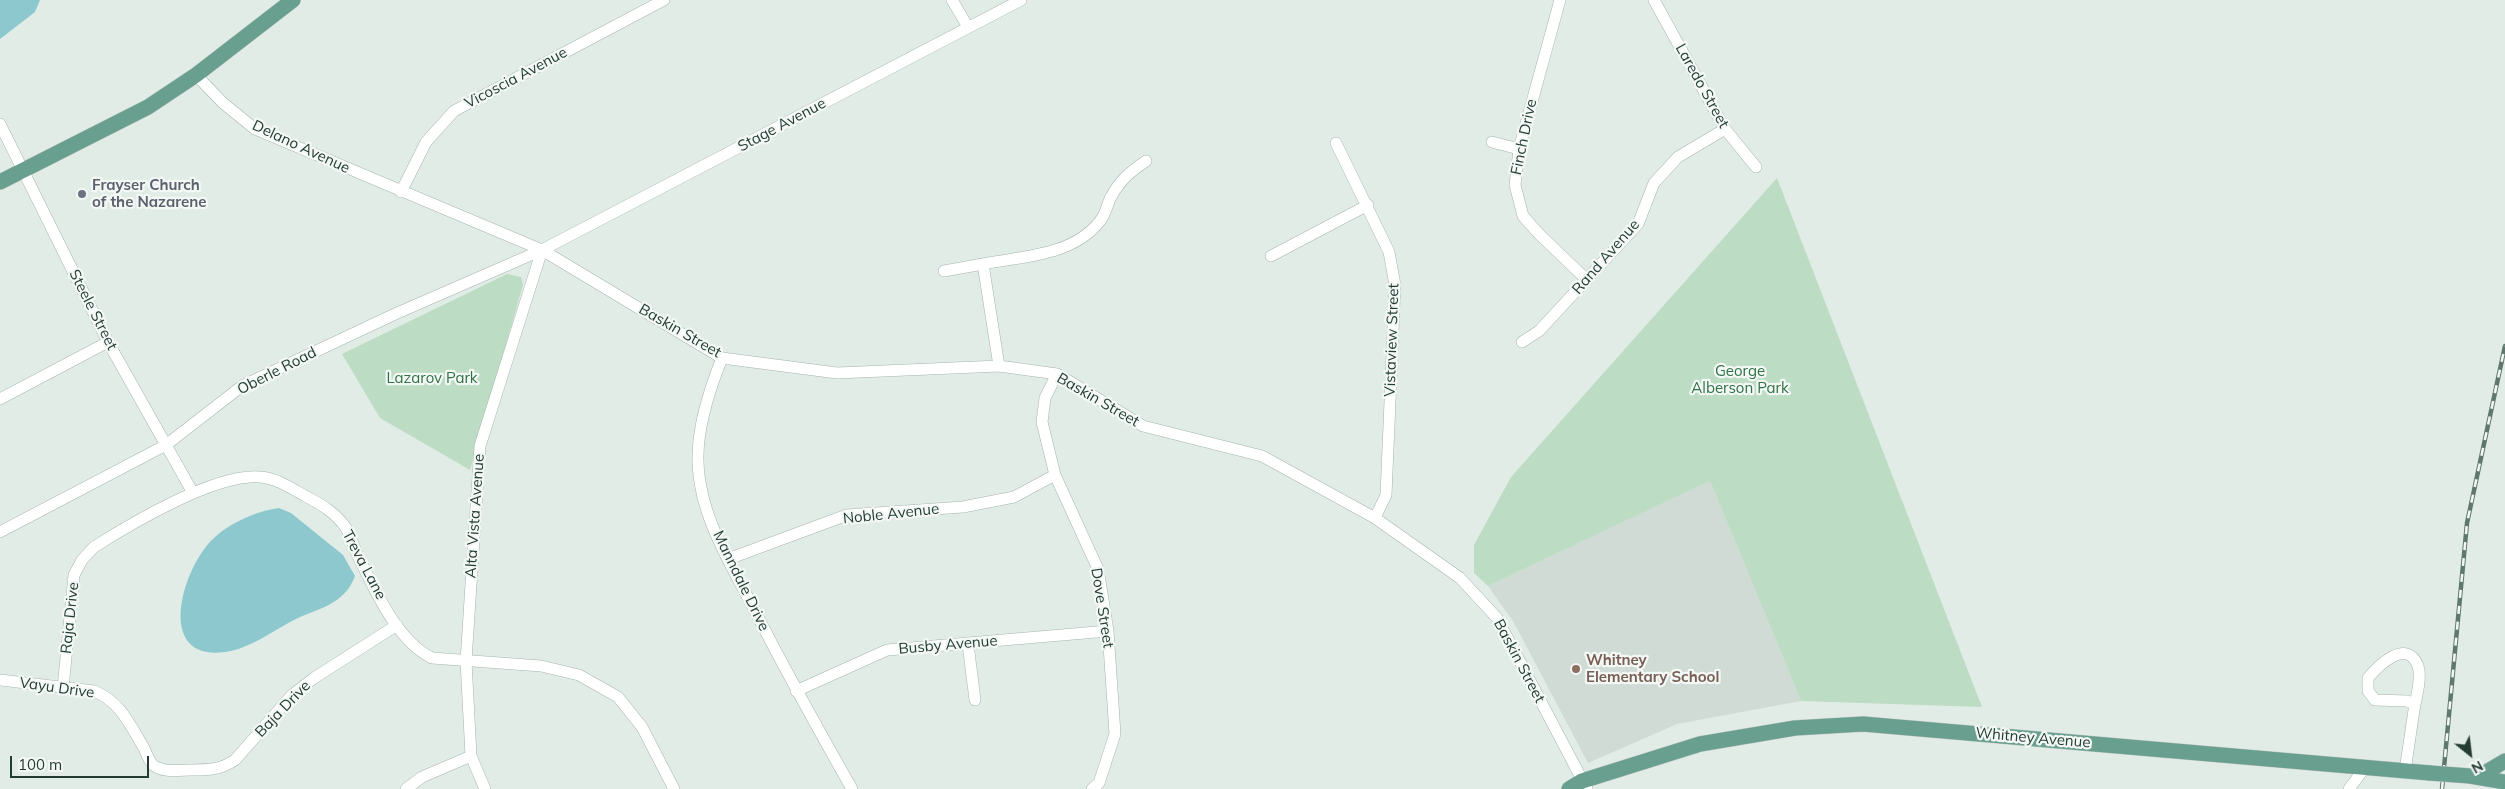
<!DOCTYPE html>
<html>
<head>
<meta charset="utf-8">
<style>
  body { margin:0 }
  #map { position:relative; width:2505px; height:789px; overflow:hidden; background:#e2ece7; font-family:Mulish,sans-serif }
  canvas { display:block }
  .north { position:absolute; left:2445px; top:729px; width:50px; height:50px; -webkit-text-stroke:4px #f3f8f5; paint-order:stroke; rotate:151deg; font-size:14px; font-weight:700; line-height:20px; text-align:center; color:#233c34 }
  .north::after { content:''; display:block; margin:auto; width:18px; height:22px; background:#233c34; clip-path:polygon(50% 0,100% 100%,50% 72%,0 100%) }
  .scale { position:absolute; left:10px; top:756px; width:139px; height:22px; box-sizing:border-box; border:2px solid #233c34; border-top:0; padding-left:6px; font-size:15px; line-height:18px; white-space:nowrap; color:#233c34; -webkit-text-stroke:4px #f3f8f5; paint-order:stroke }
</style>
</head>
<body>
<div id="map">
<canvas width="2505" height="789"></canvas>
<div class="north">N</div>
<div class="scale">100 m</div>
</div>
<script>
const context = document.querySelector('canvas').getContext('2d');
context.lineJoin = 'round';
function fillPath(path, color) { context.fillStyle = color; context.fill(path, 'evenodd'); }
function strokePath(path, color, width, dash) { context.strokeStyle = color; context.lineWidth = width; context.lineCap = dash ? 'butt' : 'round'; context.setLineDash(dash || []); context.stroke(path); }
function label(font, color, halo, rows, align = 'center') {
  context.font = font + ' Mulish,sans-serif'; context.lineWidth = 4.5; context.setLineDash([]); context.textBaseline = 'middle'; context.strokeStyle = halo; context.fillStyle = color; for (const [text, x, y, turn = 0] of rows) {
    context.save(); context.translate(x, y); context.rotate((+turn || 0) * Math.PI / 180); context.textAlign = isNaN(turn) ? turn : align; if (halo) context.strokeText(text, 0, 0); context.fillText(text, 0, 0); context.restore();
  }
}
fillPath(new Path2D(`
  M1710,481l91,220 -124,23 -89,39 -75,-142 -25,-35z`), '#d1dbd6');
fillPath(new Path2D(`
  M1777,178l205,529 -181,-6 -91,-220 -222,105 -14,-13v-28l37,-68z
  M507,274l14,3 2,8 -53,185 -90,-52 -38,-64z`), '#bcdcc3');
fillPath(new Path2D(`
  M0,0h40l-5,12 -35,27z
  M279,508l12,5 52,42 12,21c-11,30 -38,32 -63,45 -19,10 -39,25 -61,30 -75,15 -52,-74 -22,-108 16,-18 46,-32 70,-35z`), '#8dc8ce');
const minor = new Path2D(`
  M952,0l16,27
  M1560,0l-41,149 -4,36 8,31 16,18 48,46
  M1654,0l71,129 31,38
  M196,75l27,28 32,26 287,121 180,108 115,15 162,-7 58,8 86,52 119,30 113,62 85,60 37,40 90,171
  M0,124l108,218 85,151
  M1492,142l27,7
  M1336,143l53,109 6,33 -9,210 -11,23
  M401,192l25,-50 28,-31 210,-111
  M1271,256l97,-51
  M944,271l39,-7
  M1522,342l17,-11 99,-107 16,-41 24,-26 47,-28
  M722,358c-12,30 -25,70 -24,103 1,53 32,102 56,148 31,61 64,120 98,180
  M999,366l-16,-102c40,-8 90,-8 117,-43 6,-7 7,-17 11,-24 9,-17 20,-26 35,-36
  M1057,374l-12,24 -3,24 13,53 43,94 10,62 7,103 -16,49 -7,6
  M0,399l108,-57
  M0,532l166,-87 76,-59 153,-72 147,-64 479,-250
  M728,559l119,-44 116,-8 51,-10 41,-22
  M968,644l7,56
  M0,680l94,11c26,10 36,34 50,57 2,5 5,13 9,17 10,8 26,5 38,5 17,0 29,0 44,-10l57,-65 22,-17 83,-53
  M63,688l11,-113 8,-15 12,-13c38,-24 122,-74 166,-70 16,1 31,11 45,19 16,8 31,17 41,32 5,9 8,19 12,28 17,34 39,85 74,102l109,8 38,9 39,22 24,30 32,62
  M796,691l91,-41 221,-19
  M2405,771l9,-61c2,-12 8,-32 4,-44 -11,-29 -40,0 -50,12v13l7,9 32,1 8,3
  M406,789l16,-12 49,-21
  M485,789l-14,-33 -5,-95 14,-215 62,-196
  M2349,789l17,-23`);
const major = new Path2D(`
  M0,182l148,-75 48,-32 97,-75
  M2470,776l35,6
  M2478,777l27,-16
  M1569,789l13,-8 118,-37 95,-16 68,-4 567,49`);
strokePath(minor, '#a5b4ae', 12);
strokePath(major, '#c1c8c6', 16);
strokePath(minor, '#fff', 11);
strokePath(major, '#699f8e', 15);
const rail = new Path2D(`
  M2442,789l25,-266 38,-177`);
strokePath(rail, '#5e776f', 4.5);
strokePath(rail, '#f3f8f5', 2.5, [8]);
const majorBridge = new Path2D(`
  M2430,773l40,3`);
strokePath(majorBridge, '#c1c8c6', 16, []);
strokePath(majorBridge, '#699f8e', 15);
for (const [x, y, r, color] of [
  [82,194,5,"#6b7280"],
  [1576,669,5,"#8d6e63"]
]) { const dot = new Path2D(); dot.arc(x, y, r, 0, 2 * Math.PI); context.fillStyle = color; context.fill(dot); strokePath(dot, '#f3f8f5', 2); }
label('15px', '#233c34', '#f3f8f5', [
  ["Vicoscia Avenue",516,78,-28],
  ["Laredo Street",1702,86,61],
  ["Stage Avenue",782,125,-28],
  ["Finch Drive",1524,137,-78],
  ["Delano Avenue",301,147,25],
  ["Rand Avenue",1606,257,-49],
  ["Steele Street",93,310,63],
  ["Baskin Street",680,331,30],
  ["Vistaview Street",1392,340,-88],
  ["Oberle Road",277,371,-27],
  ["Baskin Street",1098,400,30],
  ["Noble Avenue",891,514,-6],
  ["Alta Vista Avenue",475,516,-86],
  ["Treva Lane",364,565,62],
  ["Manndale Drive",741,581,64],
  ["Dove Street",1102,608,81],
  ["Raja Drive",70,618,-84],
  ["Busby Avenue",948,645,-5],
  ["Baskin Street",1519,661,62],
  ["Vayu Drive",57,688,8],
  ["Baja Drive",283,709,-46],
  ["Whitney Avenue",2033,738,5]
]);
label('bold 15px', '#5b616d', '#f3f8f5', [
  ["Frayser Church",92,185],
  ["of the Nazarene",92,202]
], 'left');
label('15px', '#307145', '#f3f8f5', [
  ["George",1740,371],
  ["Alberson Park",1740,388],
  ["Lazarov Park",432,378]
]);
label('bold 15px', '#785e54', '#f3f8f5', [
  ["Whitney",1586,660],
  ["Elementary School",1586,677]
], 'left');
</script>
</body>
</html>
